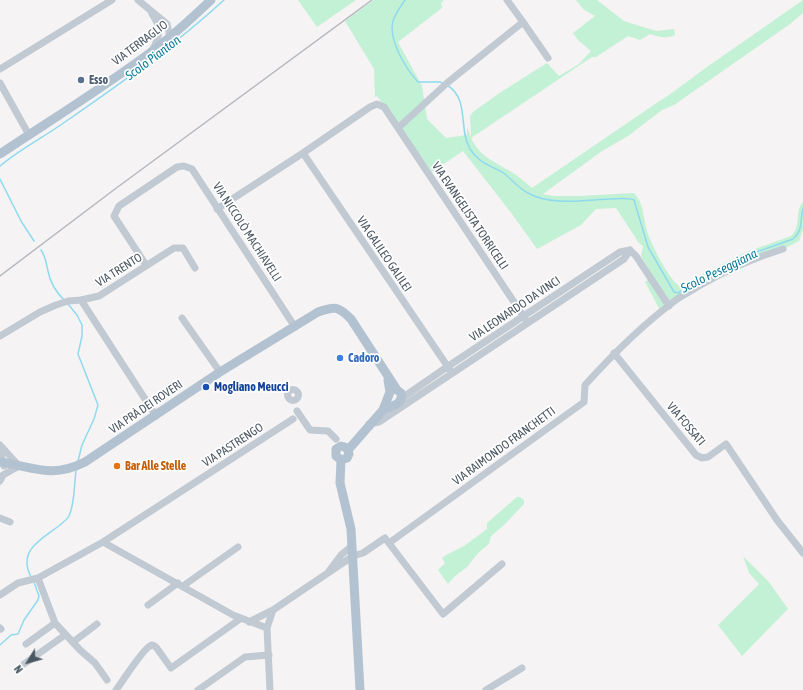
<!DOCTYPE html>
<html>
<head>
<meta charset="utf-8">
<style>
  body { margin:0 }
  #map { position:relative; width:803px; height:690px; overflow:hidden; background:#f5f3f3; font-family:"Asap Condensed",sans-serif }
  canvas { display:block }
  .north { position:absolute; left:8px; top:642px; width:40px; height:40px; -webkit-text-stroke:3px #fff; paint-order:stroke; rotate:233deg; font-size:11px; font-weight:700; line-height:16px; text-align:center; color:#4a5661 }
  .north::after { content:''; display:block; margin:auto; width:14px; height:18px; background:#4a5661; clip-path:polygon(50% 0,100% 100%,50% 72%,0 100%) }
</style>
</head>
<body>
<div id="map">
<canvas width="803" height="690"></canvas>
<div class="north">N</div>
</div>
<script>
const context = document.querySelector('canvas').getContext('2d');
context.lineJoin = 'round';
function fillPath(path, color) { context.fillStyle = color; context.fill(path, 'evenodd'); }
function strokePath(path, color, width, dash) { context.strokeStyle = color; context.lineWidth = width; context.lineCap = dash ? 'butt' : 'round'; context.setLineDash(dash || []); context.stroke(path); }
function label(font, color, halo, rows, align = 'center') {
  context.font = font + ' "Asap Condensed",sans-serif'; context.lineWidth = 3.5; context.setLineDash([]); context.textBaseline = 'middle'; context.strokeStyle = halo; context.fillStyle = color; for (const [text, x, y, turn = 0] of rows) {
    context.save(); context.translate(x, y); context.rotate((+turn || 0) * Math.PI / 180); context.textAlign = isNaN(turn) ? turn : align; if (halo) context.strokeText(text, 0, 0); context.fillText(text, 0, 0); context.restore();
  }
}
fillPath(new Path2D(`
  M298,0h58l-39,27z
  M374,0h70l-3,3 1,5 -44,34 24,44 5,33 19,19 21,-3v-8l4,10 -1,-21 3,-4 28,-20 46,-29 12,13 20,-12 12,-13 -13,-11 -5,-7 22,-17 -12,-7 -7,-9h21l27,21 19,6 13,4 18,-2 1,6c-9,4 -16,2 -25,-1l-10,6 -12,-4 -32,21h-4l-121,81c9,18 19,21 35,31 10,5 18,12 26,19l126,-86 11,-7 38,-28 96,-67v13l-13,11 -116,81 -12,5 -34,26 -26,15 -59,43 10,2h27l54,-3c10,10 9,25 13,38 3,11 23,51 33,55l64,-33 47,-17c11,-10 3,-24 12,-34v27l-4,12 -21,11 -32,10 -85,50 -16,-30 8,-6 -12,-20 2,-10 -4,-3 -23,-35 -20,1 -15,16 -44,24 -25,-35 -49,-63 -31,21 -55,-76 -2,1 -1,-28 -29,-48z
  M517,497h3l4,3v4l-21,22 -12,10 -2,8 -11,9 -11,14 -13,10 -6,7 -10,-14 7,-7 -3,-5 6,-4 16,-8 23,-17v-6z
  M743,556l26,26 19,27 -46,47 -24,-31 41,-41 -10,-11z`), '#c3f1d5');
strokePath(new Path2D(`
  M405,0c-4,6 -10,14 -12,21 -5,19 13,48 25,61h22l4,2
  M447,85c23,14 11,44 23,64 9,14 19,16 32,23 9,6 16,16 26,21 22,13 57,7 81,6 8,0 18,-2 25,1l14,47 26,45 4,1 38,-22 32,-16 45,-16c10,-8 7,-18 10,-31
  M0,166c20,-17 44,-29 65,-44 55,-38 110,-77 159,-122
  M0,179l21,42 13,20
  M41,250c5,7 5,13 7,21 2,11 8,21 16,29
  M68,304l9,11 5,10v11l-4,18 20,51 -4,14 -12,26 -4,16
  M31,577c-14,-27 11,-38 29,-52 3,-3 7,-5 9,-9 6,-13 5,-31 7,-45
  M0,645l11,-10 7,-1 6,-14 14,-20 1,-4 -5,-14`), '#90daee', 1.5);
strokePath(new Path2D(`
  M138,0l29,24 3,13
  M152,14c10,14 8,22 0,37
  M523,22l25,36
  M0,69l112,-69
  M0,83l29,52
  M398,128l49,-45 76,-61 -16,-22
  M303,153l147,217
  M217,209l86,-56 67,-46 7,-3 7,3 144,216
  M630,250l6,6 33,50
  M146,265l-32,-49 5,-10 58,-39 7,-1 8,3 103,158
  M81,300l75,116
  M182,318l38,54
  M0,336l40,-24 16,-7 12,-4 13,-1 18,-4 75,-48h9l12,20
  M614,353l82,102 6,3 6,-1 18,-13 51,76 26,33
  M287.5 395a5.5 5.5 0 1 1 11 0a5.5 5.5 0 1 1-11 0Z
  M402,398l45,-31 173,-115 10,-2
  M297,411l13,19 18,1 8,8
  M369,424l10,-2 245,-163 6,-9
  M0,445l19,21 -16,9 -3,6
  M0,451l4,15
  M0,518l10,4
  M103,542l190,-123
  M389,543l195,-141 1,-17c28,-31 57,-60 91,-85 7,-5 14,-8 21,-13 28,-16 56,-29 86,-38
  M329,571l12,-16 11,-9
  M38,578l17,45 25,27 15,13 12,17
  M183,586l55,-39
  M0,595l18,-12 20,-5 65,-36 130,73 34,13
  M148,605l30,-22
  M249,622l24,-12
  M0,628l1,1
  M73,642l24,-18
  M26,644l29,-21
  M24,664l41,-29
  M116,690c6,-8 27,-41 34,-44 3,-2 3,-1 6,1l15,21 69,-49
  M198,690l47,-33 24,-2
  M270,690l-3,-62 6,-18 80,-54 10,-3 22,-15 58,76 59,-50
  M486,690l36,-22`), '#c1cad2', 7);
strokePath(new Path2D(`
  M0,154c51,-34 103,-66 151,-102 22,-16 41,-34 60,-52
  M341,460l-1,23 11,46 9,161
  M341,460l6,-2 2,-4 -1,-4 35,-40 7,-18 -2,-12
  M341,460l-5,-4v-7l5,-3 4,1 3,3
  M0,462c34,5 51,17 85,0l135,-90 98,-60c17,-6 20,-6 33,7l46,71 4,3c3,11 -10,13 -18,17`), '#b3c2d1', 9);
strokePath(new Path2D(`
  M0,276l115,-87 257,-189`), '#b5b8bd', 1.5);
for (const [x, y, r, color] of [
  [81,80,4,"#5c6f8a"],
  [340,358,4,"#3f7fe0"],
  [206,387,4,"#1a4fb4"],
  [117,466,4,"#e8710a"]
]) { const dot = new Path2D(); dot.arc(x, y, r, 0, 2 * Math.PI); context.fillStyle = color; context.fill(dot); strokePath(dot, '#fff', 1.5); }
label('12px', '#4a5661', '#fff', [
  ["VIA TERRAGLIO",140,43,-37],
  ["VIA EVANGELISTA TORRICELLI",470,216,56],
  ["VIA NICCOLÒ MACHIAVELLI",247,232,57],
  ["VIA GALILEO GALILEI",384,254,56],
  ["VIA TRENTO",119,270,-32],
  ["VIA LEONARDO DA VINCI",515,309,-34],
  ["VIA PRÀ DEI ROVERI",146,407,-34],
  ["VIA FOSSATI",686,424,50],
  ["VIA PASTRENGO",233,445,-33],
  ["VIA RAIMONDO FRANCHETTI",504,446,-36]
]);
label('bold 12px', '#4e5e75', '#fff', [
  ["Esso",89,80]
], 'left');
label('bold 12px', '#366cbe', '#fff', [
  ["Cadoro",348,358]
], 'left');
label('bold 12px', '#164399', '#fff', [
  ["Mogliano Meucci",214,387]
], 'left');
label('bold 12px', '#c56008', '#fff', [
  ["Bar Alle Stelle",125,466]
], 'left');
label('italic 13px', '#0c7c9b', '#fff', [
  ["Scolo Pianton",153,58,-37],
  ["Scolo Peseggiana",719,271,-26]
]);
</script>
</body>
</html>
